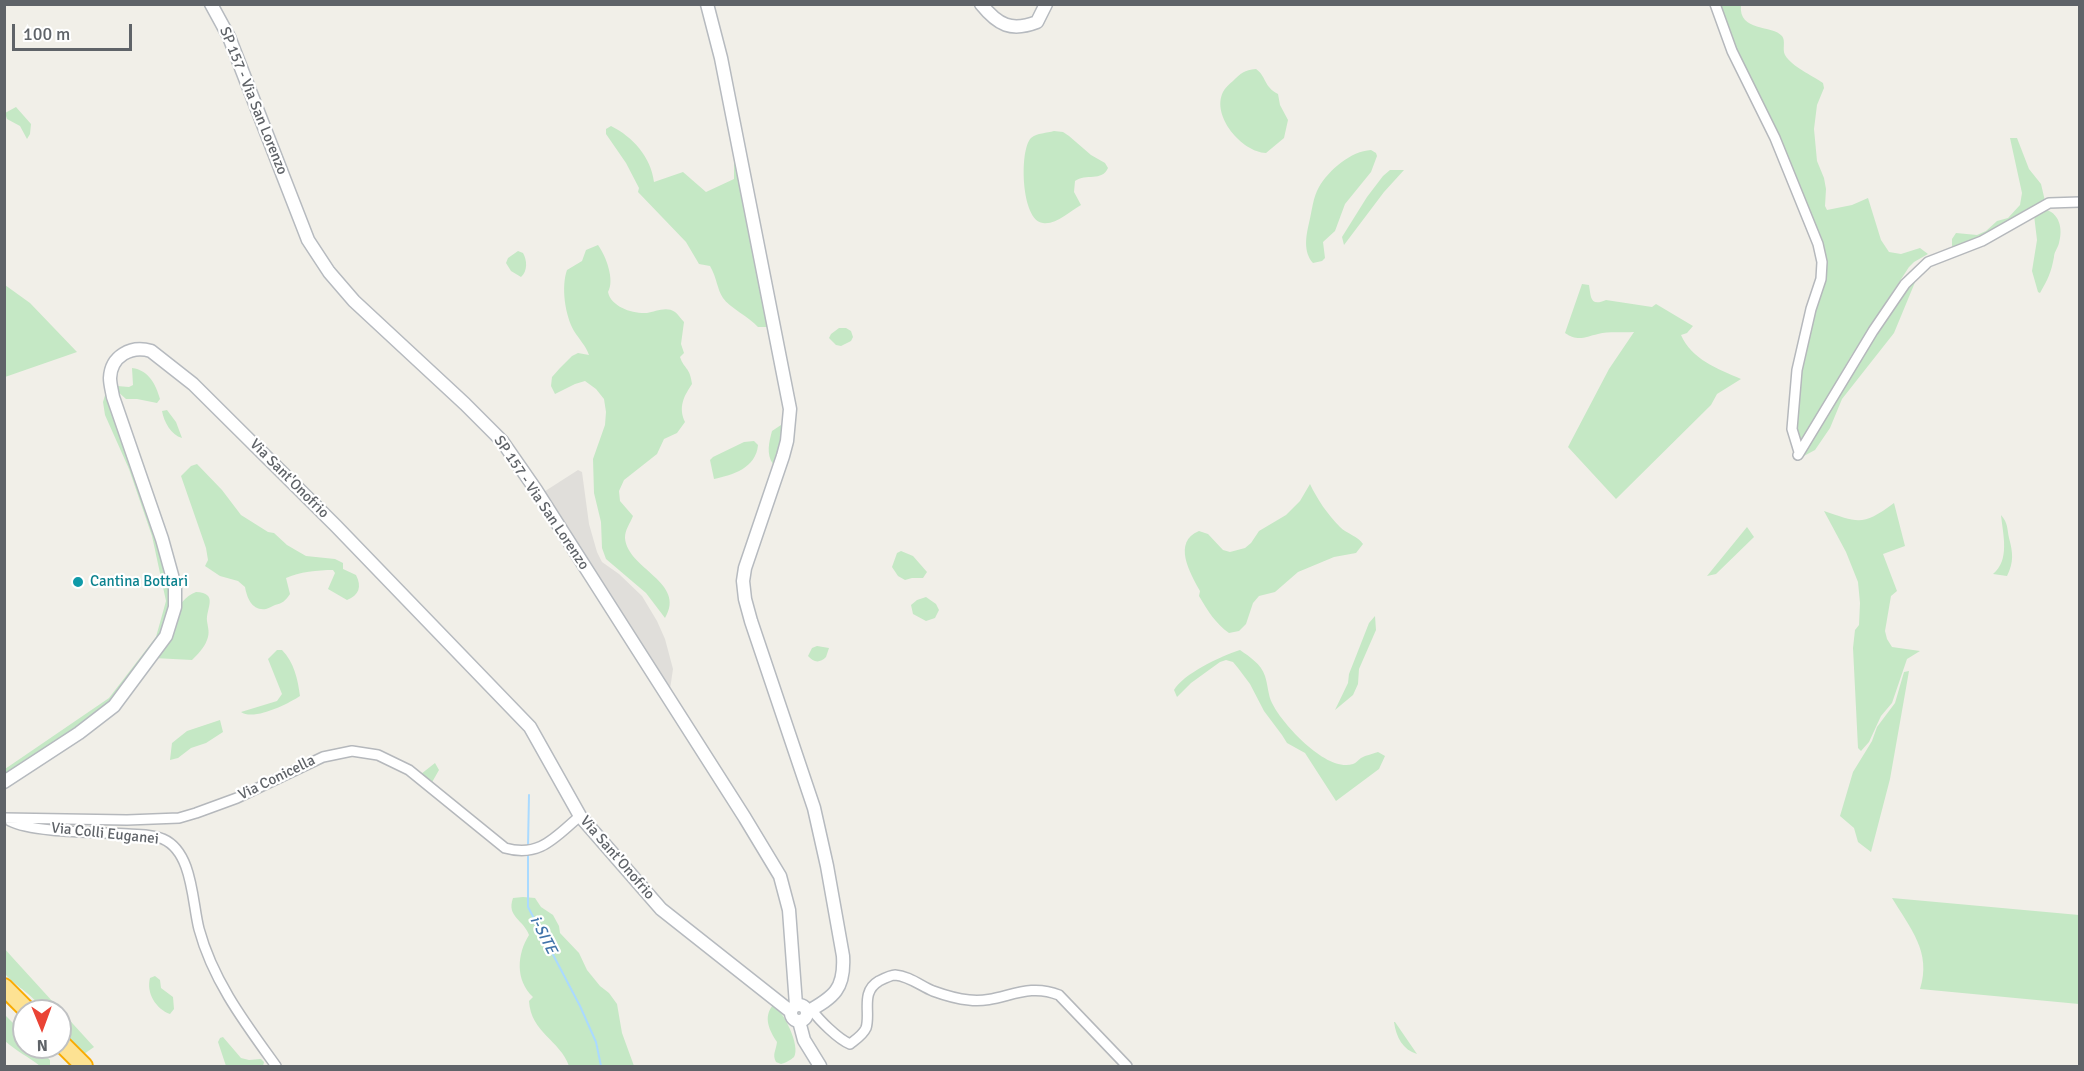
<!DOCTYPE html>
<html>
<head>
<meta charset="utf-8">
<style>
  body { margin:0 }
  #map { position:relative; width:2084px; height:1071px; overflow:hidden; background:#f1efe8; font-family:Signika,sans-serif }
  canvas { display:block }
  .frame { position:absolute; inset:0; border:6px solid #5f6368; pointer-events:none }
  .north { position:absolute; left:12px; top:999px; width:60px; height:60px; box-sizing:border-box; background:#fff; border:2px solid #bfc1c3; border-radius:50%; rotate:179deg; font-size:16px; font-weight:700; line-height:24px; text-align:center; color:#5f6368 }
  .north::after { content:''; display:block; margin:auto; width:21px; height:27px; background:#ea4335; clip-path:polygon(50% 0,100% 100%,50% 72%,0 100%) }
  .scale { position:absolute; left:12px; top:24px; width:120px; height:27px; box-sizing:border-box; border:3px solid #5f6368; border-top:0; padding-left:8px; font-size:18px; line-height:21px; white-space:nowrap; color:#5f6368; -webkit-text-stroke:4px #fff; paint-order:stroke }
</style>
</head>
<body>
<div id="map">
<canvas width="2084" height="1071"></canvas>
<div class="frame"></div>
<div class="north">N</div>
<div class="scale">100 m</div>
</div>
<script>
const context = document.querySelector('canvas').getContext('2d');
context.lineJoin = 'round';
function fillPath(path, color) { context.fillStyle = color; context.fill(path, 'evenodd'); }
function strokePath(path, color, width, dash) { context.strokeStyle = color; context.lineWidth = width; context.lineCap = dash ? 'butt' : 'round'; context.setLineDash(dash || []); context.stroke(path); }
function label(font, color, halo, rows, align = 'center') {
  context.font = font + ' Signika,sans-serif'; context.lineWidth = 4.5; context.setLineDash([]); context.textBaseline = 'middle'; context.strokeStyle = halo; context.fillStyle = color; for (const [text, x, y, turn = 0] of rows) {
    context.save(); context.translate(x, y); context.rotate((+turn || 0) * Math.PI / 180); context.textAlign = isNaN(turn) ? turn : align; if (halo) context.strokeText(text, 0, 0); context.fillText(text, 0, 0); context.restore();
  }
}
fillPath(new Path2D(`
  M578,470l4,2 7,52 8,28 5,10 17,12 23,22 15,25 8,18 8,30 -4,27 -130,-201z`), '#e0deda');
fillPath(new Path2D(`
  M1717,5h24c-3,27 32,20 41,31 4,5 0,13 3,19 7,12 27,20 38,28l1,5 -7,17 -3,24 3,32 7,17 2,11 -1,17 2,4 25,-5 16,-7 13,42 8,12 12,2 19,-6 8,6 -14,8 -5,5 -58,89 -50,87 -5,-9 1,-39 26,-140z
  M1256,69c11,8 7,17 22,25l2,11 8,15 -4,18 -18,15c-24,-1 -55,-37 -43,-61 2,-4 6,-8 10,-11 8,-8 11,-11 23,-12z
  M16,107l15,17 -1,10 -3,5 -7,-13 -13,-7 -2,-6z
  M611,126c22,11 40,31 43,56l29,-10 23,20 28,-13v-16l5,1 32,163h-13c-9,-10 -29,-20 -35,-29 -6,-9 -6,-20 -13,-32l-11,-2 -13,-22 -48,-50 1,-4 -13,-25 -20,-29v-5z
  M1054,131l9,1 6,4 22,19 14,8 3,5c-6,14 -22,5 -33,13l-1,11 7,13c-11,6 -25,20 -38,18 -22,-2 -24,-73 -12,-85 6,-5 16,-5 23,-7z
  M2010,138h7l12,31 12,15 4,17 -67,38 -26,9v-9l4,-6 21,2 9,-4 11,-10 11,-3 12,-13 2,-12z
  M1371,150l5,3 1,3 -6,16 -26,32 -10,27 -12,11 2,16 -3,3 -9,2c-10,-11 -7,-27 -4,-40 3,-12 4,-26 10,-36 10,-17 32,-36 52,-37z
  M1390,170h14l-20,22 -40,53 -2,-8 25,-40 16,-21z
  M2043,209c17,3 20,20 16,34 -1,5 -5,9 -5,14 -3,16 -6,22 -14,36l-2,-1 -6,-21 5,-31 -3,-25z
  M598,245c8,11 17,35 10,47 3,15 25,22 39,21 8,-1 19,-7 28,-1 3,2 6,7 9,10l-3,22 3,9 -4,4c4,12 10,10 12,27 -8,12 -14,23 -7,38l-8,11 -13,6 -7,15 -33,26 -5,11 1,10 13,15c-3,8 -8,13 -8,22 2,31 62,44 40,80l-19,-25 -40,-34 -4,-11 -1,-26 -7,-29 -1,-34 12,-34 1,-13 -2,-13 -8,-10 -11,-8 -10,3 -20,10 -4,-8 1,-9 8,-9 12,-12 6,-3 11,2c-3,-9 -10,-16 -15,-24 -9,-16 -13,-44 -7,-61l15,-9 4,-11z
  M518,251l5,2c4,7 5,18 -2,24l-10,-6 -5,-8 2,-5z
  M1918,275l-24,58 -52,66 -12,29 -15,22 -13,7 1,-4 97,-158z
  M1582,284l7,1c2,12 1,22 17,15l46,7 4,-3 37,22 -6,7 -6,2c10,24 37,34 60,44l-24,15 -6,11 -95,94 -48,-52 41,-78 25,-37c-11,1 -25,-1 -36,2 -13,3 -20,8 -33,-1z
  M5,285l25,18 47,49 -72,25z
  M839,328h7l5,3 2,6 -2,4 -10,5 -5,-1 -7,-7 2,-4z
  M132,368c17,2 24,17 28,31l-3,4 -20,-4h-11l-9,-8v-5l12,1 4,-2z
  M106,392l59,177 6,33 -4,20 -9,17 -54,73 -99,67v-10l104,-71 47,-61 10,-36 -14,-65 -23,-67 -24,-54 -2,-13z
  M167,410l9,12 6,16c-11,-3 -18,-16 -20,-27z
  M784,423l-7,42 -4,-1c-7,-10 -4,-22 -1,-33z
  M754,441l4,4c-2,23 -25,30 -44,34l-4,-19 3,-3 31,-15z
  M197,464l25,26 19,25 27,17 6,1 13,12 12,7 7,4 29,3 8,4v6l13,6c6,12 3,20 -9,25l-19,-11 7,-16 -2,-3c-15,0 -34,2 -47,8l4,16c-5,7 -7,9 -15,11 -3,1 -5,3 -9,4 -14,2 -19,-11 -21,-22l-7,-6 -18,-5 -15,-10 3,-6 -2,-12 -25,-72 10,-10z
  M1310,484c7,15 18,31 30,43 7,7 18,9 23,17l-7,9 -22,4 -36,15 -23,20 -16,4 -6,7 -7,21 -7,7 -10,2c-14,-10 -21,-22 -30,-37l1,-5c-10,-18 -28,-49 -1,-60l9,3 15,16 7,2 15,-4 6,-5 8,-12 27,-16 14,-14z
  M1894,503l11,43 -22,8 14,37 -6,5 -6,35 2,8 5,8 28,4 -13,8 -15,44 -11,13 -12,26 -8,9 -3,-3 -5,-100 2,-18 4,-5 1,-22 -2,-21 -12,-30 -22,-41c35,12 39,15 70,-8z
  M2001,515c7,8 6,13 8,23 4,15 5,24 -2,38l-14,-2c17,-14 10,-39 8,-59z
  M1747,527l7,10 -38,37 -9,2z
  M901,551l12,5 14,16 -4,6h-11l-7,2 -7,-4 -6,-9 5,-14z
  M196,592c23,1 10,16 11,29 1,7 3,12 0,19 -3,8 -9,14 -15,20l-38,-2c9,-19 21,-59 42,-66z
  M926,597l10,7 3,6 -4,8 -9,3 -13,-7 -2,-9 6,-5z
  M1375,616l1,14 -17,39 -1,15 -5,11 -18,15 13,-27 1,-9 20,-51z
  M817,646l12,2 -3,9c-6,6 -12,6 -18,-1l4,-8z
  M277,650h5c12,12 16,30 18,46 -12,8 -46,25 -59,16l36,-11 5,-7 -14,-35z
  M1240,650c10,7 21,14 25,26 3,9 3,19 7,27 10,21 55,70 81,61 3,-1 5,-4 8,-6 5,-3 12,-4 17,-6l7,4 -6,13 -43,32 -31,-48 -18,-10 -5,-8 -18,-24 -14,-27 -12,-16 -5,-6 -7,-2 -6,2 -29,21 -14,14 -3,-7c9,-16 47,-34 66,-40z
  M1909,671l-19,108 -19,73 -13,-10 -4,-14 -14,-12 13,-44 19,-31 5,-14 18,-24 9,-31z
  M220,720l3,12 -17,11 -15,5 -13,10 -8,2 2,-17 15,-12z
  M435,763l4,7 -8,14 -10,-10z
  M523,897l12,1 6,9 12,8 6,11 1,7 19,20 8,17 13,16 9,7 8,11 5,29 12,33h-65c-9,-26 -38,-33 -40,-65l4,-4c-18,-17 -16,-43 -4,-62 -5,-15 -23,-18 -16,-37z
  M1892,898l187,17v89l-159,-15c12,-37 -10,-61 -28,-91z
  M4,948l8,9 82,90 -10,7c-14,-14 -24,-23 -24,-43h-18c-8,-17 -25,-23 -37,-37z
  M155,976l5,4 1,8 12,9 1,12 -4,5c-14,-5 -24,-21 -20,-36z
  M773,1005c10,5 28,41 21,52 -3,3 -9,6 -13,7l-5,-2c-4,-8 0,-11 1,-20 -8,-12 -14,-25 -4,-37z
  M5,1015l19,19v13h13l13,13v6h-10c-11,-9 -24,-15 -35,-25z
  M1394,1022h1l22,32c-14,-4 -21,-17 -23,-32z
  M223,1037l18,21 8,2 12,-1 3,3 -1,4h-37l-8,-24 2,-4z`), '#c5e8c5');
strokePath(new Path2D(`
  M528,846l1,-51
  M528,852v55l52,99 16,36 5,24`), '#aadaff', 2);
const street = new Path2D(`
  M1715,4l17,47 43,87 43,106 4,18 -1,17 -10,30 -14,61 -5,59 7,23
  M1798,455l75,-124 32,-47 23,-22 54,-21 67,-38 31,-1
  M4,818l123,2 52,-2 17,-5 41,-15 86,-41 29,-6 26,4 31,15 96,78c35,10 50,-11 75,-32
  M10,821c23,12 89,11 118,13 11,1 24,0 35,5 30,13 29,63 36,90 14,52 46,94 77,137
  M812,1010c7,10 26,29 38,34 5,-4 13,-9 16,-16 5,-15 -6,-36 13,-47 4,-2 12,-6 16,-6 14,1 26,11 38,16 11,4 25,8 36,9 33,4 55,-19 90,-5l68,71`);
const secondary = new Path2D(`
  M211,4l18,33 79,203 21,32 25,29 111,103 37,37 34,49 209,328 35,58 9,34 7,95
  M707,4l14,54 69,351 -3,32 -4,15 -38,112 -2,13 2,18 6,22 63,187 13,58 16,90c2,33 -9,41 -36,56
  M981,4c17,21 30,28 56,18l9,-18
  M4,782l75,-49 35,-27 52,-70 9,-29v-21l-13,-47 -49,-142c-1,-6 -3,-13 -3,-19 1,-22 21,-33 41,-27l42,33 143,142 194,201 50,89 81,93 129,102
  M791 1013a8 8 0 1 1 16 0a8 8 0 1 1-16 0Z
  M799,1021l5,19 16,26`);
const highway = new Path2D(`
  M4,987l24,24
  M60,1042l24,24`);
strokePath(street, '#b5b8bc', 12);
strokePath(secondary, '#b6babf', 15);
strokePath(highway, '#f9ab00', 20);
strokePath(street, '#fff', 9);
strokePath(secondary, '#fff', 12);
strokePath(highway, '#fde293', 16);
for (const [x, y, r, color] of [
  [78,582,6,"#0f9aa8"]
]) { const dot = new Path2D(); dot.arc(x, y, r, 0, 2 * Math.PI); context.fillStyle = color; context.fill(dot); strokePath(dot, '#fff', 2); }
label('15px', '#5f6368', '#fff', [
  ["SP 157 - Via San Lorenzo",253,101,68],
  ["Via Sant'Onofrio",289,479,45],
  ["SP 157 - Via San Lorenzo",541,503,56],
  ["Via Conicella",277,778,-26],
  ["Via Colli Euganei",105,834,6],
  ["Via Sant'Onofrio",617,858,49]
]);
label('15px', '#0d838f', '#fff', [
  ["Cantina Bottari",90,582]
], 'left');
label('italic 16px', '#4174aa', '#fff', [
  ["i-SITE",543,935,63]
]);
</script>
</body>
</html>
